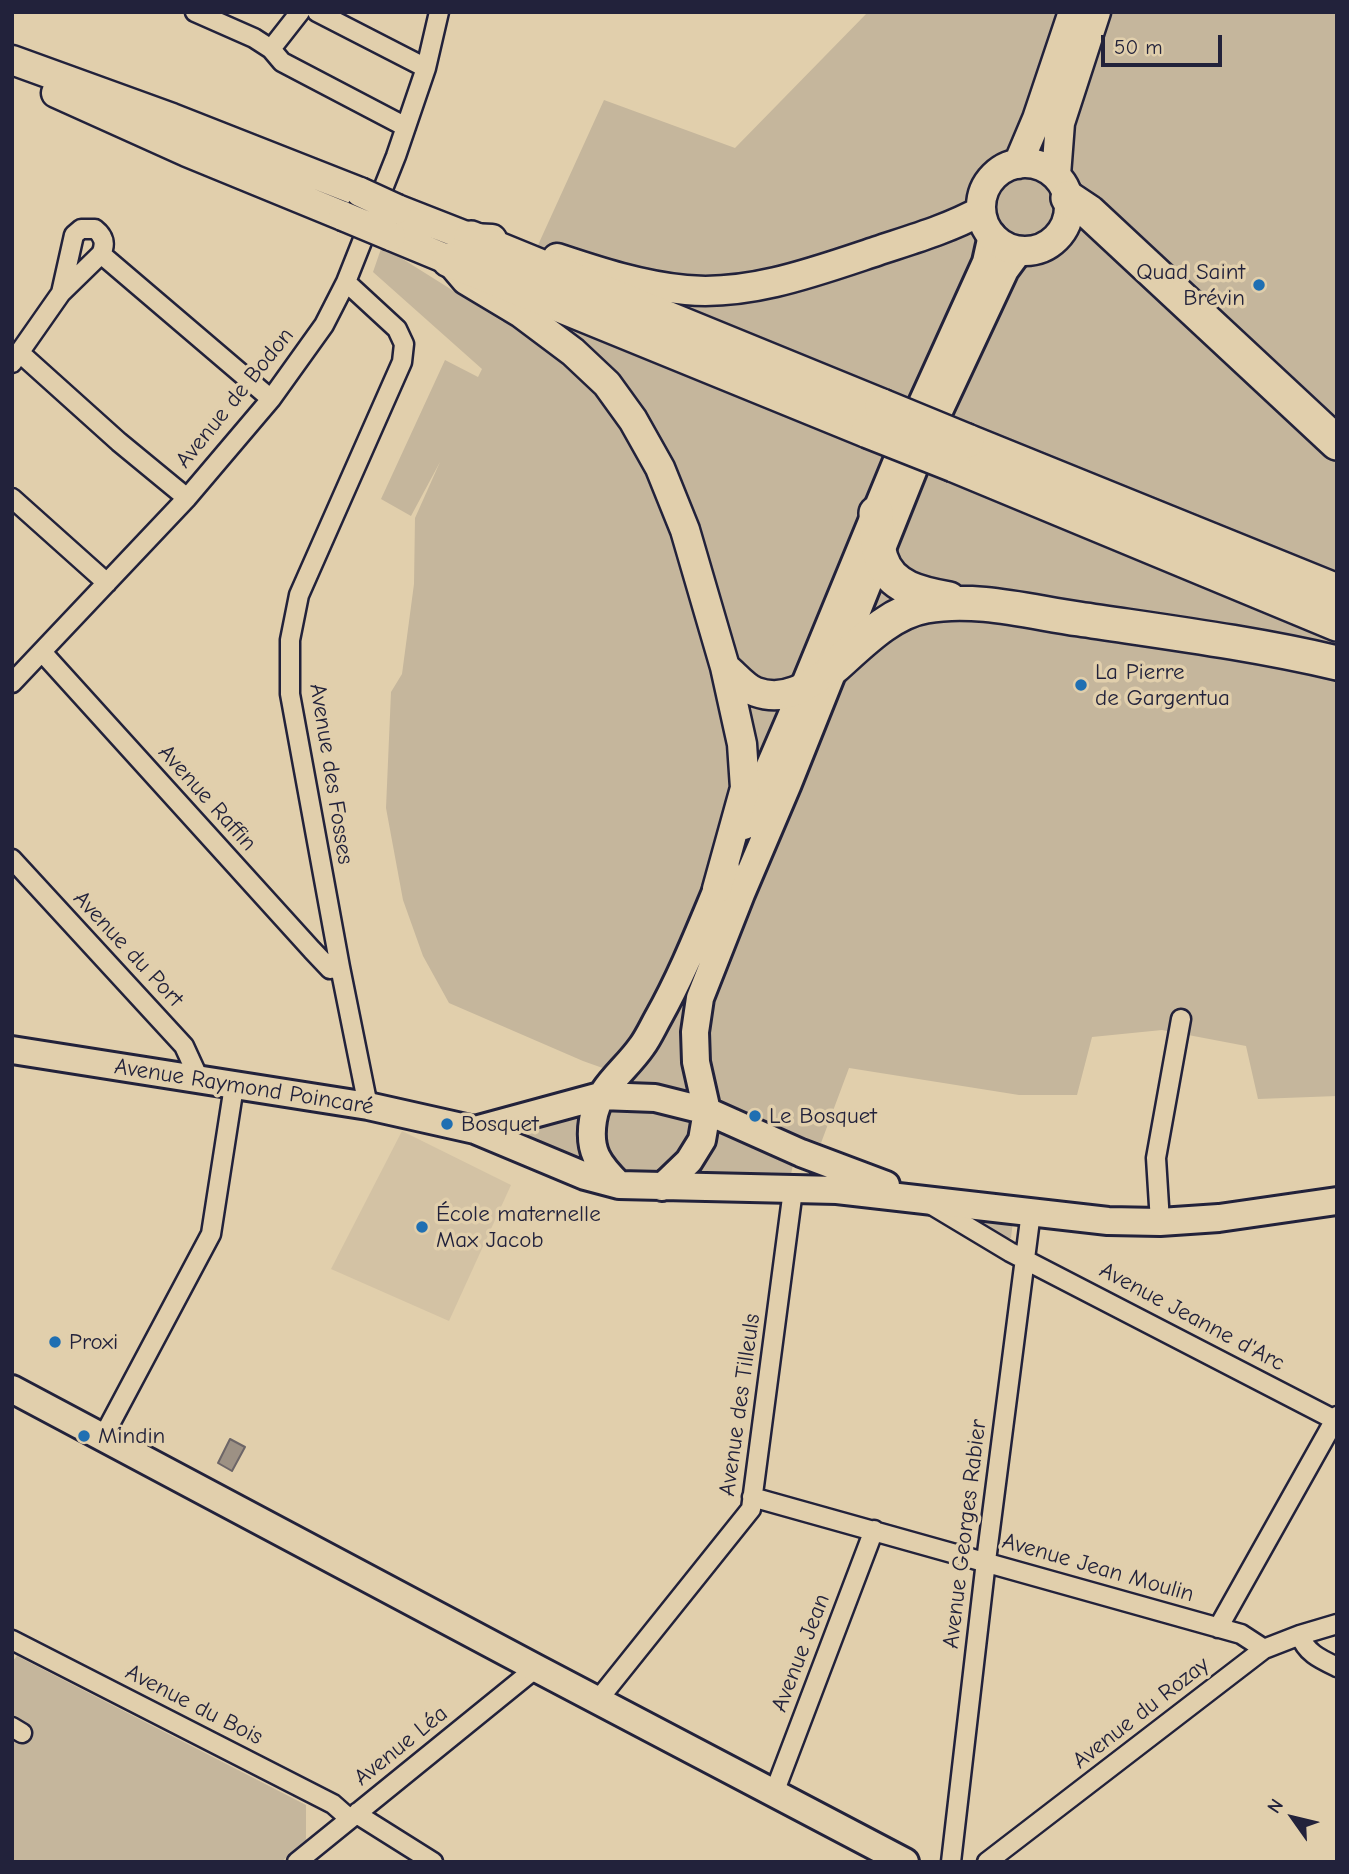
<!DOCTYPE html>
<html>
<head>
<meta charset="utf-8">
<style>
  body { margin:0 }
  #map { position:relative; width:1349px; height:1874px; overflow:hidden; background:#e1cfac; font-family:"Comic Neue",sans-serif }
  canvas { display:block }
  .frame { position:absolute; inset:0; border:14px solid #22223b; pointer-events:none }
  .north { position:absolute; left:1258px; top:1783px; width:70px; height:70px; -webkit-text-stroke:5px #e1cfac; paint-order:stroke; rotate:304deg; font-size:19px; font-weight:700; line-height:28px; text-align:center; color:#22223b }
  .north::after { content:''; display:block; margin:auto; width:24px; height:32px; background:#22223b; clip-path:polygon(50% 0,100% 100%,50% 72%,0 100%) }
  .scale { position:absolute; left:1101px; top:35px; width:121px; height:32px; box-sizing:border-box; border:4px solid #22223b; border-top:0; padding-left:9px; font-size:21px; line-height:24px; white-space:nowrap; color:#22223b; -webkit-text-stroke:5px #e1cfac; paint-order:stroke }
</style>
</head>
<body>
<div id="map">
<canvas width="1349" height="1874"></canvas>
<div class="frame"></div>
<div class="north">N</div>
<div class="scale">50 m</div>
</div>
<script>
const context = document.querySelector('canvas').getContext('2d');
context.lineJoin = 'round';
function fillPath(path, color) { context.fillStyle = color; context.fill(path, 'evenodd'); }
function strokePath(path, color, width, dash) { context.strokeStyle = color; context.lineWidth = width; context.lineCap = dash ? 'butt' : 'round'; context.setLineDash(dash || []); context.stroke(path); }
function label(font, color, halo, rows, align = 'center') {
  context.font = font + ' "Comic Neue",sans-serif'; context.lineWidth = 7; context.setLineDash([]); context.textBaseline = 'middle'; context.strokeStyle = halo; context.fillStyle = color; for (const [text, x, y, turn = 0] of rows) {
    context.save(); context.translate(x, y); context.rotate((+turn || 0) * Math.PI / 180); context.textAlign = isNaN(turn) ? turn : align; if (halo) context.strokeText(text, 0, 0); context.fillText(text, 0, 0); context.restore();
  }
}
fillPath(new Path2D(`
  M402,1131l109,54 -62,136 -118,-52z`), '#d3c2a4');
fillPath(new Path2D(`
  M868,12h469v1084l-79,3 -12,-53 -84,-16 -70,7 -15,58h-58l-170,-27 -28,75 -130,-45 -66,-10 3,-11 -45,-16 -134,-58 -26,-47 -20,-56 -17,-92 5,-116 11,-18 12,-90 1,-66 25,-56 -29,54 -30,-17 64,-139 33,17 4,-8 -109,-97 9,-26 121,76 101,-222 131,48z
  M610,1104l85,14v13l-31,42 -37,3 -27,-31z
  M583,1109l5,57 -90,-35z
  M716,1130l78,30 -4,19 -100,3z
  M961,1212l52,9 -2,17 -7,2z
  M17,1656l289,149v37l-25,20h-269v-118l15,-18 -15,-10v-54z`), '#c5b69c');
const water = new Path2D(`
  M230,1439l15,8 -13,24 -14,-8z`);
fillPath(water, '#9d9184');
strokePath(water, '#6c6567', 2);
const street = new Path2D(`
  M195,12l59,26 17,11 11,13 124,65
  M317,12l109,56
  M271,49l29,-37
  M101,254l170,145
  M346,282l51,47 7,15 -2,18 -103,233 -9,45v54l50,273 28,139
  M20,353l99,89 68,56
  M12,363l49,-70 40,-39c5,-10 3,-18 -6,-25h-14l-7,6 -13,58
  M12,498l95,85
  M42,652l270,298 18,19 10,-2
  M12,683l175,-185 84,-99 53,-74 22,-43 50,-126 30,-88 13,-56
  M12,859l172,187 11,24 -1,9
  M930,1204l80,48 327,169
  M1160,1222l-4,-64 25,-139
  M103,1437l108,-203 23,-148
  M752,1497l489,137 23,15
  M1218,1628l119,-212
  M1300,1635c6,18 20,24 37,32
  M12,1640l321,164 17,15
  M598,1700l153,-191 42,-319
  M12,1727l10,6
  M774,1793l100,-263
  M358,1812l5,6 70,44
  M297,1862l239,-194
  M951,1862l35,-301 45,-349
  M987,1862l277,-213 36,-14 37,-11`);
const secondary = new Path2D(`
  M744,826l59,-137 105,-255 78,-172 6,-27
  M12,1050l356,56 107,24 110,46 34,9 218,5 271,31 52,1 59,-4 118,-17
  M475,1130l125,-34 55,2 52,13 94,42 85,32
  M619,1185c-21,-21 -31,-34 -26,-65 5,-33 31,-48 49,-74 6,-8 11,-19 16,-28 27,-48 46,-99 68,-150
  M662,1187l27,-26 13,-21 5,-29 -11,-49 -1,-30 5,-34 41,-104 46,-108 138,-345 80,-171 14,-19
  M12,1389l524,279 369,194`);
const primary = new Path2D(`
  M12,60l160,58 188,74
  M56,93l131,59 156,64
  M981 207a44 44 0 1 1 88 0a44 44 0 1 1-88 0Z
  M1018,164l19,-45 36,-107
  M1056,175l4,-52 36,-111
  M397,209l74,29 21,1
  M391,236l58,24 17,20 55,33 52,39 34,32 26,36 27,48 25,62 40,137 17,77 3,44 -28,101
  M557,258c42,14 85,28 129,32 64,6 131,-19 191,-39 36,-12 71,-22 104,-40
  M725,667c9,7 20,21 31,25 31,11 54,-8 78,-25`);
const highway = new Path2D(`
  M1068,198l21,14 248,231
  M471,238l411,168
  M449,260l419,171
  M967,441l370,150
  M954,465l383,159
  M876,513c1,14 0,31 5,45 9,30 41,36 68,41
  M834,667c26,-23 56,-55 92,-61 50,-9 104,6 153,13 86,13 173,24 258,44`);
strokePath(street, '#22223b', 23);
strokePath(secondary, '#22223b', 32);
strokePath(primary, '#22223b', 33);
strokePath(highway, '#22223b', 38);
strokePath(street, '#e1cfac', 18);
strokePath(secondary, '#e1cfac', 26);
strokePath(primary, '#e1cfac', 28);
strokePath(highway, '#e1cfac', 33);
const primaryBridge = new Path2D(`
  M360,192l37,17
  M343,216l48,20`);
const highwayBridge = new Path2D(`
  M882,406l85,35
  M868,431l86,34`);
strokePath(primaryBridge, '#22223b', 33, []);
strokePath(highwayBridge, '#22223b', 38, []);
strokePath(primaryBridge, '#e1cfac', 28);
strokePath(highwayBridge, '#e1cfac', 33);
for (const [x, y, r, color] of [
  [1259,285,7,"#1f6fb2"],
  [1081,685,7,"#1f6fb2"],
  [755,1116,7,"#1f6fb2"],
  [447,1124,7,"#1f6fb2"],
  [422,1227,7,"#1f6fb2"],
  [55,1342,7,"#1f6fb2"],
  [84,1436,7,"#1f6fb2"]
]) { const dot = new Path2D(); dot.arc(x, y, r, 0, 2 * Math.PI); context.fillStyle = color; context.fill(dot); strokePath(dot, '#e1cfac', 2.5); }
label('23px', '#22223b', '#e1cfac', [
  ["Quad Saint",1245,272,"right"],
  ["Brévin",1245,298,"right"],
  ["La Pierre",1095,672],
  ["de Gargentua",1095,698],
  ["Le Bosquet",769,1116],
  ["Bosquet",461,1124],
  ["École maternelle",436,1214],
  ["Max Jacob",436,1240],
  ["Proxi",69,1342],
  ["Mindin",98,1436]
], 'left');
label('23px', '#22223b', '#e1cfac', [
  ["Avenue de Bodon",235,398,-51],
  ["Avenue des Fosses",331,774,81],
  ["Avenue Raffin",207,798,48],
  ["Avenue du Port",128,949,47],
  ["Avenue Raymond Poincaré",244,1087,9],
  ["Avenue Jeanne d'Arc",1192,1317,28],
  ["Avenue des Tilleuls",740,1405,-82],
  ["Avenue Georges Rabier",965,1534,-83],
  ["Avenue Jean Moulin",1098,1568,16],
  ["Avenue Jean",801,1653,-69],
  ["Avenue du Bois",194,1705,27],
  ["Avenue du Rozay",1141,1713,-38],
  ["Avenue Léa",401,1746,-39]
]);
</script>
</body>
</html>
